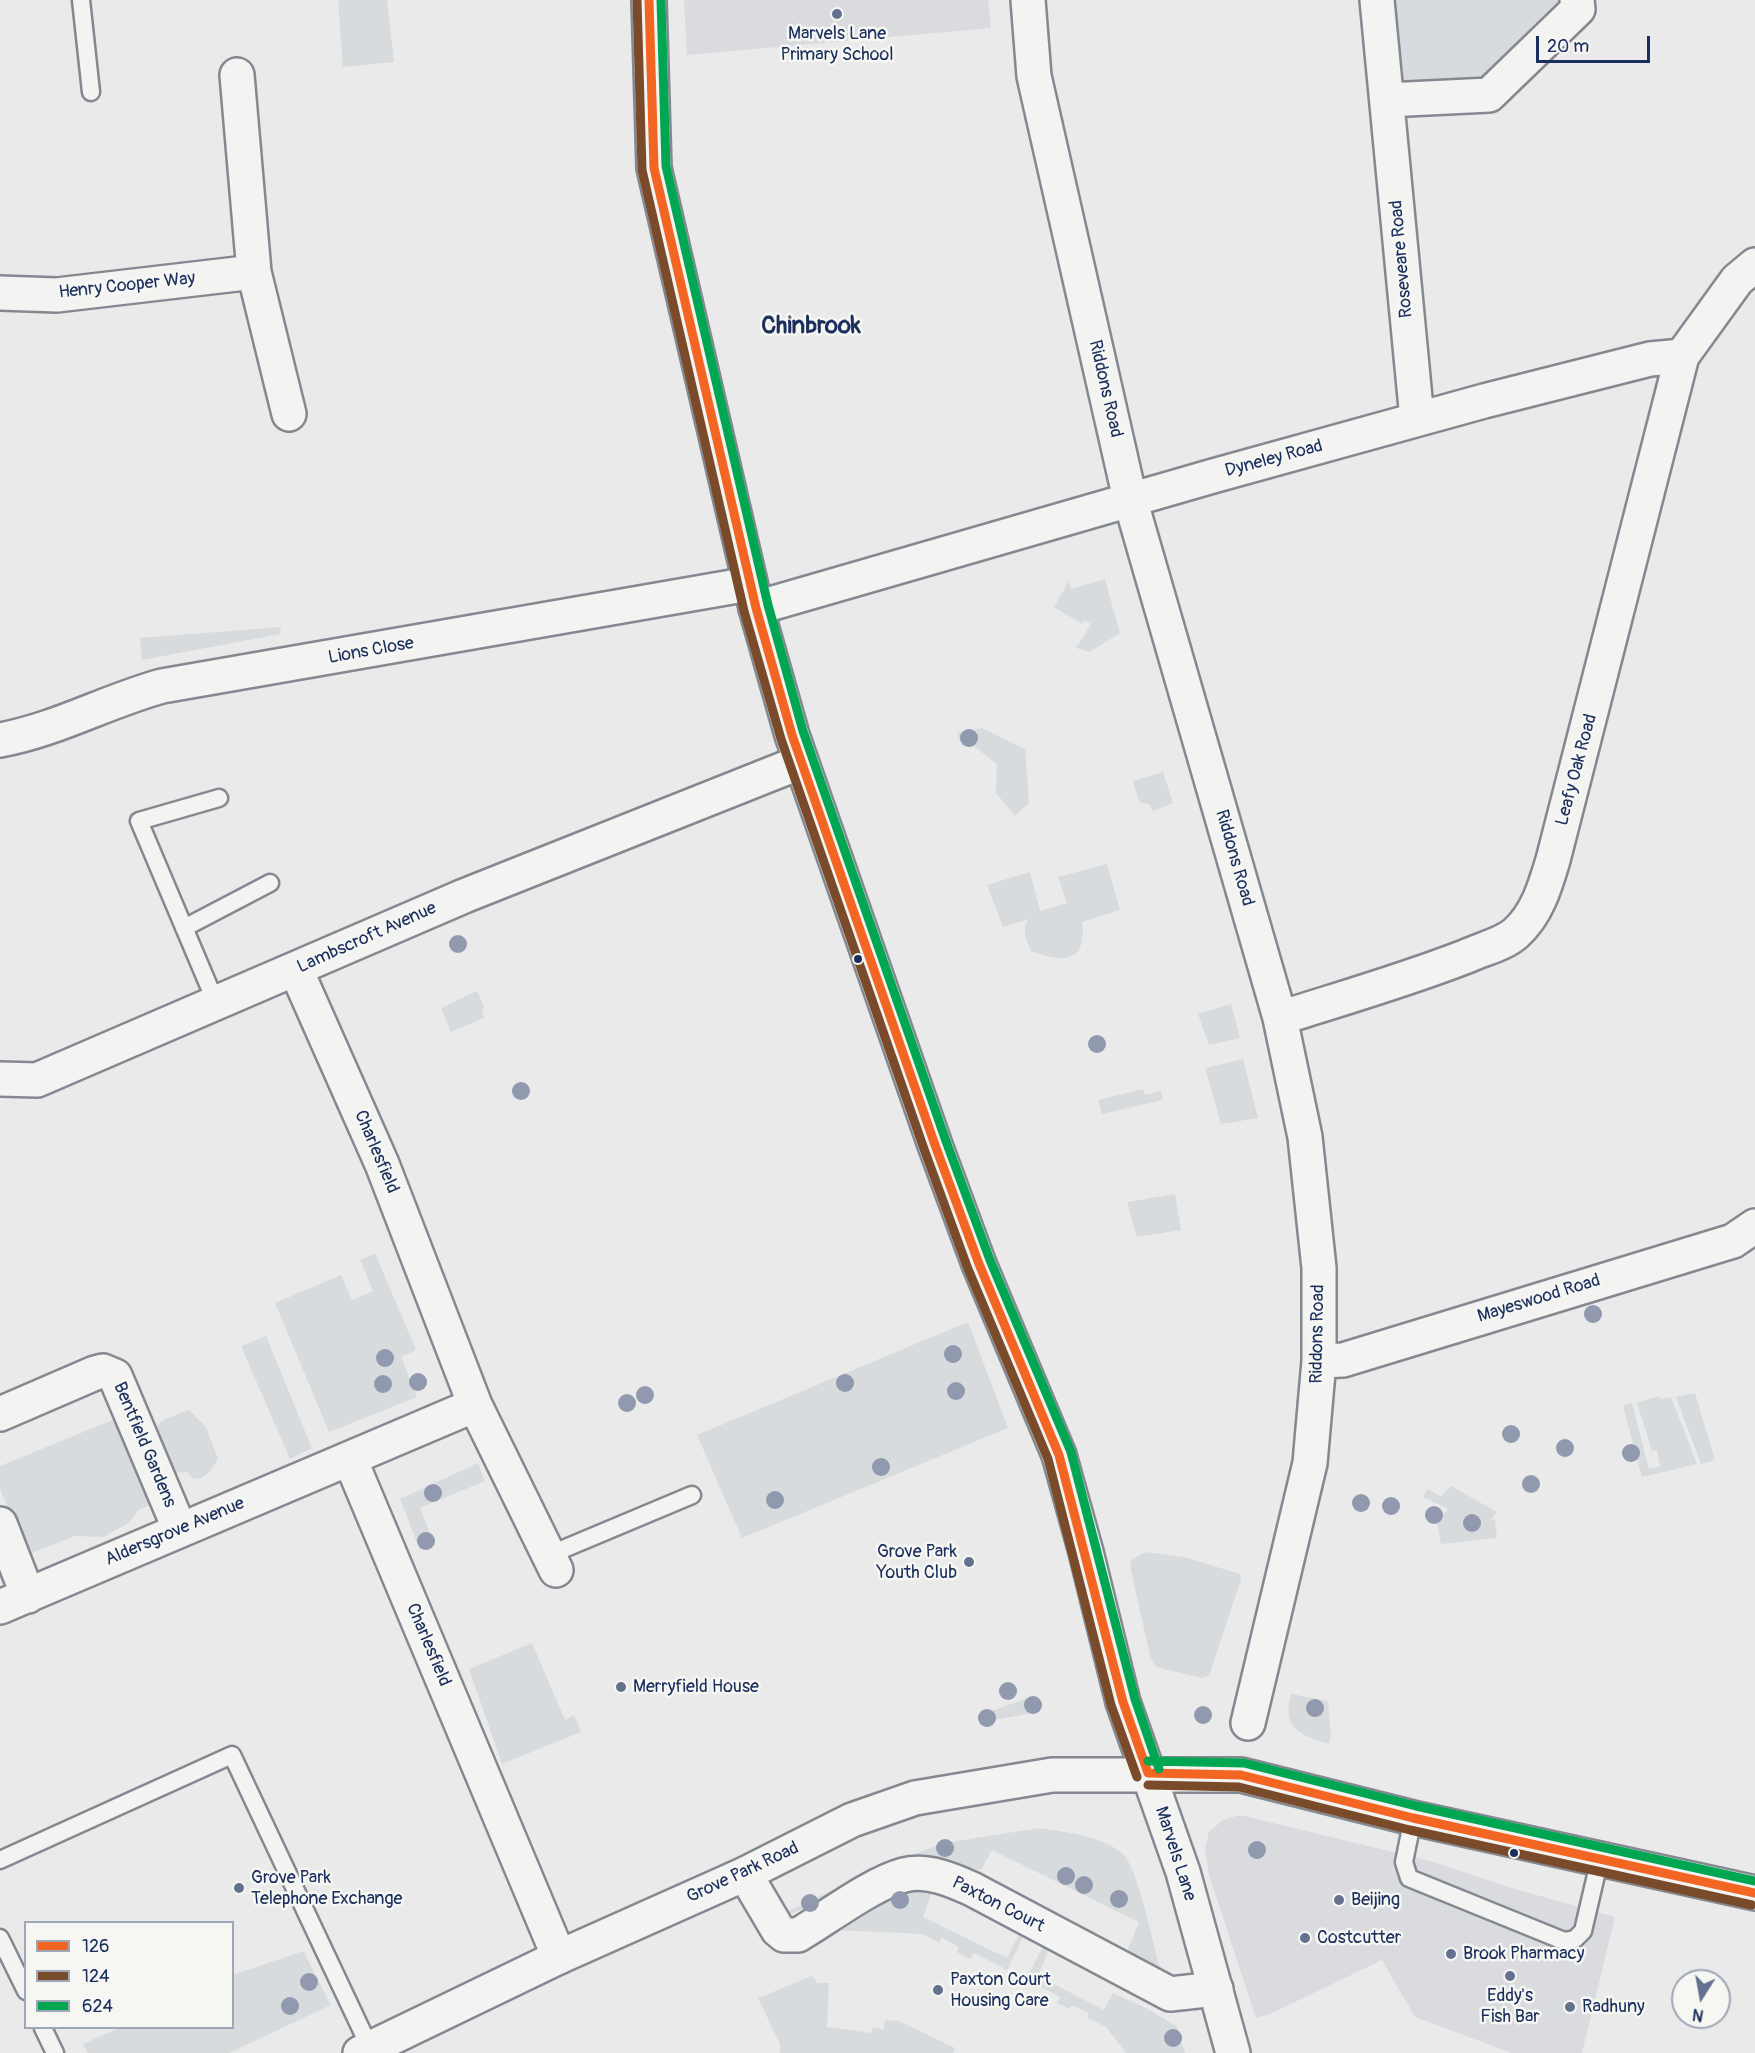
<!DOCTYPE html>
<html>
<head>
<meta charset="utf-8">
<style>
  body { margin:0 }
  #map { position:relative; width:1755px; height:2053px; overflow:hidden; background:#e9eae9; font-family:Pangolin,sans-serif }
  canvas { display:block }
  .legend { position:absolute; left:24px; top:1921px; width:210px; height:108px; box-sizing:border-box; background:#f6f6f2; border:2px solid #9ea6b7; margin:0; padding:8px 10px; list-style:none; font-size:18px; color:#1b2f5e }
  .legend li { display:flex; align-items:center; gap:12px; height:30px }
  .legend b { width:30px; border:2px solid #9ea6b7 }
  .north { position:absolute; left:1671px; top:1969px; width:60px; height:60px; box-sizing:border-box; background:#f6f6f2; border:2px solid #9ea6b7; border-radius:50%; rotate:191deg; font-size:16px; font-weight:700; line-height:24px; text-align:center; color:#1b2f5e }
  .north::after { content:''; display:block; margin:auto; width:21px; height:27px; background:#63708f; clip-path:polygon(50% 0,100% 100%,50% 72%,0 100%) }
  .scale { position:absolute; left:1536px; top:36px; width:114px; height:27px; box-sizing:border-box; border:3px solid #1b2f5e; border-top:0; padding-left:8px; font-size:18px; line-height:21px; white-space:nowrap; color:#1b2f5e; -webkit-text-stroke:4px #f6f6f2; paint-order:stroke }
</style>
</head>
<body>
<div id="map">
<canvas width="1755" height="2053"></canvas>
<ul class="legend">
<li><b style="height:8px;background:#f26522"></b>126</li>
<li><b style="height:8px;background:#7a4b2a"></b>124</li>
<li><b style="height:8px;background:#00a651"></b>624</li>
</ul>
<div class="north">N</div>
<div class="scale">20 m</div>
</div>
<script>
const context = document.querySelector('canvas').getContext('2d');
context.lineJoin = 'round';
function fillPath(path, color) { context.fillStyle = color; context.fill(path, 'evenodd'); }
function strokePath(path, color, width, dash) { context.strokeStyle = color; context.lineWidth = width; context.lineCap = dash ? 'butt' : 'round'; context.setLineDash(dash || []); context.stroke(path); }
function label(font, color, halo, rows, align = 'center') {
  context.font = font + ' Pangolin,sans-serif'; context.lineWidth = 5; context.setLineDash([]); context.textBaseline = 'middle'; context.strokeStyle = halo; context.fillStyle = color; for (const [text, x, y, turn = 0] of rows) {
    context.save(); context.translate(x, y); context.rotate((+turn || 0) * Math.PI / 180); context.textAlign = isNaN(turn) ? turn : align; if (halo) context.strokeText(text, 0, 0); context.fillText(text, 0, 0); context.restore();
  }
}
fillPath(new Path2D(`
  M684,0h304l3,28 -304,27z
  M1240,1815l190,46 78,26 107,30 -33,136h-70l-97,-36 -33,-57 -112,54 -14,4 -47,-143 -4,-27 4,-16 14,-12z`), '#d9dbde');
fillPath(new Path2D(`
  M338,0h49l7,62 -51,5z
  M1377,0h200l-88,95 -102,5z
  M1105,579l15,54 -30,19 -14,-4 15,-24 -6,-4 -3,4 -28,-17 15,-26 2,8z
  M281,627l-1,7 -138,26 -2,-22z
  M982,728l43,21 4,54 -14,13 -19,-23 1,-29 -22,-17 -13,-2 -5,-12z
  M1163,772l10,31 -20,8 -3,-6 -11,-3 -6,-21z
  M1107,864l13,46 -38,12c2,7 1,11 0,19 -5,26 -34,16 -51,10 -5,-12 -10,-22 -2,-32l-26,8 -16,-42 43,-13 10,39 27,-8 -9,-26z
  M477,991l7,15 -2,4 2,8 -33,14 -10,-24z
  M1231,1004l9,34 -31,7 -11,-31z
  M1243,1059l15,59 -37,6 -16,-56z
  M1143,1089l2,6 16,-4 2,9 -61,14 -4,-14z
  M1175,1194l6,36 -44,7 -10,-35z
  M375,1253l41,97 -15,7 16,40 -88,35 -54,-129 66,-28 11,25 21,-9 -13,-31z
  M968,1322l40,106 -266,110 -45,-103z
  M266,1336l46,112 -22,11 -49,-113z
  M1695,1393l20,67 -14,4 -25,-67z
  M1659,1396l1,3 11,-2 26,67 -55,13 -19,-71 9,-3 17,66 11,-3 -3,-16 -5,1 -15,-48z
  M189,1410l17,17 12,32 -8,13 -11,7 -7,-1 -4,-6 -19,1 -15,-35 1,-11 10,-8z
  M120,1417l36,86 -18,7 -9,13 -26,14 -28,-1 -48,19 -27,-66v-23z
  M478,1463l7,18 -65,27 15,37 -15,5 -20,-51z
  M1451,1486l46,26 -6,7 4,1 2,18 -56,6 -4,-22 11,-13 -25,-12 5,-8 13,8z
  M1146,1552l38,5 56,17 1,5 -32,97 -7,2 -46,-11 -6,-11 -20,-90 1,-6z
  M532,1643l33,77 9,-5 7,17 -79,32 -33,-95z
  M1291,1694l37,7 3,34 -2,9c-29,-9 -48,-15 -38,-50z
  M1036,1695l3,17 -57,10 -2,-7z
  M1039,1828c26,4 64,8 84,26 15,14 30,90 37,113 -12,2 -25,-10 -32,-18l11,-27 -147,-72 -11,20 -57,-9 -31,1 51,-19z
  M876,1870l-7,8 -77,36 -8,-1z
  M912,1886l21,4 -10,27 84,41 12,-23 4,2 -16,33 -33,-17 -4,6 -13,-7 2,-5 -17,-9 -3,5 -17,-9 -84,-4z
  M1043,1947l6,2 -11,27 66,34 9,-17 35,16 29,18 8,26h-59l-20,-26 -19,-9 2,-5 -17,-8 -2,4 -13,-6 3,-6 -34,-18z
  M303,1951l28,54 -102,48h-141l-5,-9 36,-16h113l1,-53z
  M812,1976l5,7h12l-2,44 44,6 1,-5 12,1 1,-9 14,1 56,27 -2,5h-173v-9l-22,-46z`), '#d8dbde');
const lane = new Path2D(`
  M81,0l10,92
  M184,928l86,-45
  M216,1003l-77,-182 80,-23
  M549,1555l143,-60
  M1413,1818l-9,44 5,16 155,63 11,-2 8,-8 17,-73
  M0,1860l232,-105 138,293
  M0,1938l26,53
  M43,2028l12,25`);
const street = new Path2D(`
  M1028,0l6,76 96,423 150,519 25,119 14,131v93l-9,102 -62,260
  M1377,0l40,419
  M237,75l17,197 35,142
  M1387,100l102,-5 89,-86 -1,-9
  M0,293l57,2 197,-23
  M756,608l457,-132 271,-75 166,-42 32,-3 55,-76 18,-15
  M0,740c56,-10 107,-39 162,-54l587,-102
  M1280,1018c63,-20 126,-38 187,-62 15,-7 37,-12 49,-23 21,-19 29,-46 37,-73l129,-504
  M0,1079l37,1 427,-184 337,-134
  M1319,1361l24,-1 390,-119 22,-15
  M475,1405l81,165
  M0,1414l95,-41 8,-2 12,5 65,154
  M350,1459l209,498
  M0,1524l28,72
  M0,1607l475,-202 -93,-241 -86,-194
  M745,1874l33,56 6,5h14c29,-17 75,-52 106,-60 23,-6 48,5 68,14l198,105 46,-5`);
const secondary = new Path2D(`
  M649,0l5,168 102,440 36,127 143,410 44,119 80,191 27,97 37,150 60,170 50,181
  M360,2053l199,-96 186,-83 107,-54 63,-22 137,-23h189l172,43 342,75`);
strokePath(lane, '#848890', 21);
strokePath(street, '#848890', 38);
strokePath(secondary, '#848890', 38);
strokePath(lane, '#f3f3f2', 16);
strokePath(street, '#f3f3f2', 33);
strokePath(secondary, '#f3f3f2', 33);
strokePath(new Path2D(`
  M649,0l5,168 102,440 36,127 143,410 44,119 80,191 64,247 25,71
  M1148,1773l93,2 172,43 342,75`), '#f26522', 9);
strokePath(new Path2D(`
  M637,0l5,170 102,441 37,128 143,410 44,120 80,190 63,246 26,72
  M1148,1785l91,2 171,43 342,75`), '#7a4b2a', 9);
strokePath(new Path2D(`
  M661,0l5,166 102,439 35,126 143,410 44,119 81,192 64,247 24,70
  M1148,1761l96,2 172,43 339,75`), '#00a651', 9);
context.fillStyle = '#9099ad';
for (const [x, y] of [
  [969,738],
  [458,944],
  [1097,1044],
  [521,1091],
  [1593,1314],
  [953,1354],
  [385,1358],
  [418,1382],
  [845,1383],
  [383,1384],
  [956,1391],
  [645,1395],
  [627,1403],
  [1511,1434],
  [1565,1448],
  [1631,1453],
  [881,1467],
  [1531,1484],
  [433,1493],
  [775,1500],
  [1361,1503],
  [1391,1506],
  [1434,1515],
  [1472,1523],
  [426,1541],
  [1008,1691],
  [1033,1705],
  [1315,1708],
  [1203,1715],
  [987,1718],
  [945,1848],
  [1257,1850],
  [1066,1876],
  [1084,1885],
  [1119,1899],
  [900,1900],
  [810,1903],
  [309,1982],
  [290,2006],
  [1173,2038]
]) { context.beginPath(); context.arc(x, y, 9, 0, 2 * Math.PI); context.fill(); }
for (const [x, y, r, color] of [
  [837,14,6,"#63708f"],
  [858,959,5,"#1b2f5e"],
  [969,1562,6,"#63708f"],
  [621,1687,6,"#63708f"],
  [1514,1853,5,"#1b2f5e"],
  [239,1888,6,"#63708f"],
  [1339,1900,6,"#63708f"],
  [1305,1938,6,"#63708f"],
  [1451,1954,6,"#63708f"],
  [1510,1976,6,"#63708f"],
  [938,1990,6,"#63708f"],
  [1570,2007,6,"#63708f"]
]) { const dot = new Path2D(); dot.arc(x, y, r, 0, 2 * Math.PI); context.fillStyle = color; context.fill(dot); strokePath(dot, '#f6f6f2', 2); }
label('18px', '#1b2f5e', '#f6f6f2', [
  ["Marvels Lane",837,34,"center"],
  ["Primary School",837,55,"center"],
  ["Grove Park",957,1552,"right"],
  ["Youth Club",957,1573,"right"],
  ["Merryfield House",633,1687],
  ["Grove Park",251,1878],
  ["Telephone Exchange",251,1899],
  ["Beijing",1351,1900],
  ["Costcutter",1317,1938],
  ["Brook Pharmacy",1463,1954],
  ["Paxton Court",950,1980],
  ["Housing Care",950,2001],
  ["Eddy's",1510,1996,"center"],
  ["Fish Bar",1510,2017,"center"],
  ["Radhuny",1582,2007]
], 'left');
label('18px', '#1b2f5e', '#f6f6f2', [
  ["Roseveare Road",1402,259,-95],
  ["Henry Cooper Way",127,286,-6],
  ["Riddons Road",1105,389,77],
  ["Dyneley Road",1274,459,-15],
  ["Lions Close",371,651,-10],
  ["Leafy Oak Road",1577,770,-75],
  ["Riddons Road",1234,858,74],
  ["Lambscroft Avenue",367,938,-24],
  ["Charlesfield",376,1152,67],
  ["Mayeswood Road",1539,1299,-17],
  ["Riddons Road",1318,1334,-89],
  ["Bentfield Gardens",144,1445,67],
  ["Aldersgrove Avenue",175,1532,-23],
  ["Charlesfield",428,1645,67],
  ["Marvels Lane",1175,1854,72],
  ["Grove Park Road",743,1873,-25],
  ["Paxton Court",998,1905,27]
]);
label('bold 24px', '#1b2f5e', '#f6f6f2', [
  ["Chinbrook",811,327]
]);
</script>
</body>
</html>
